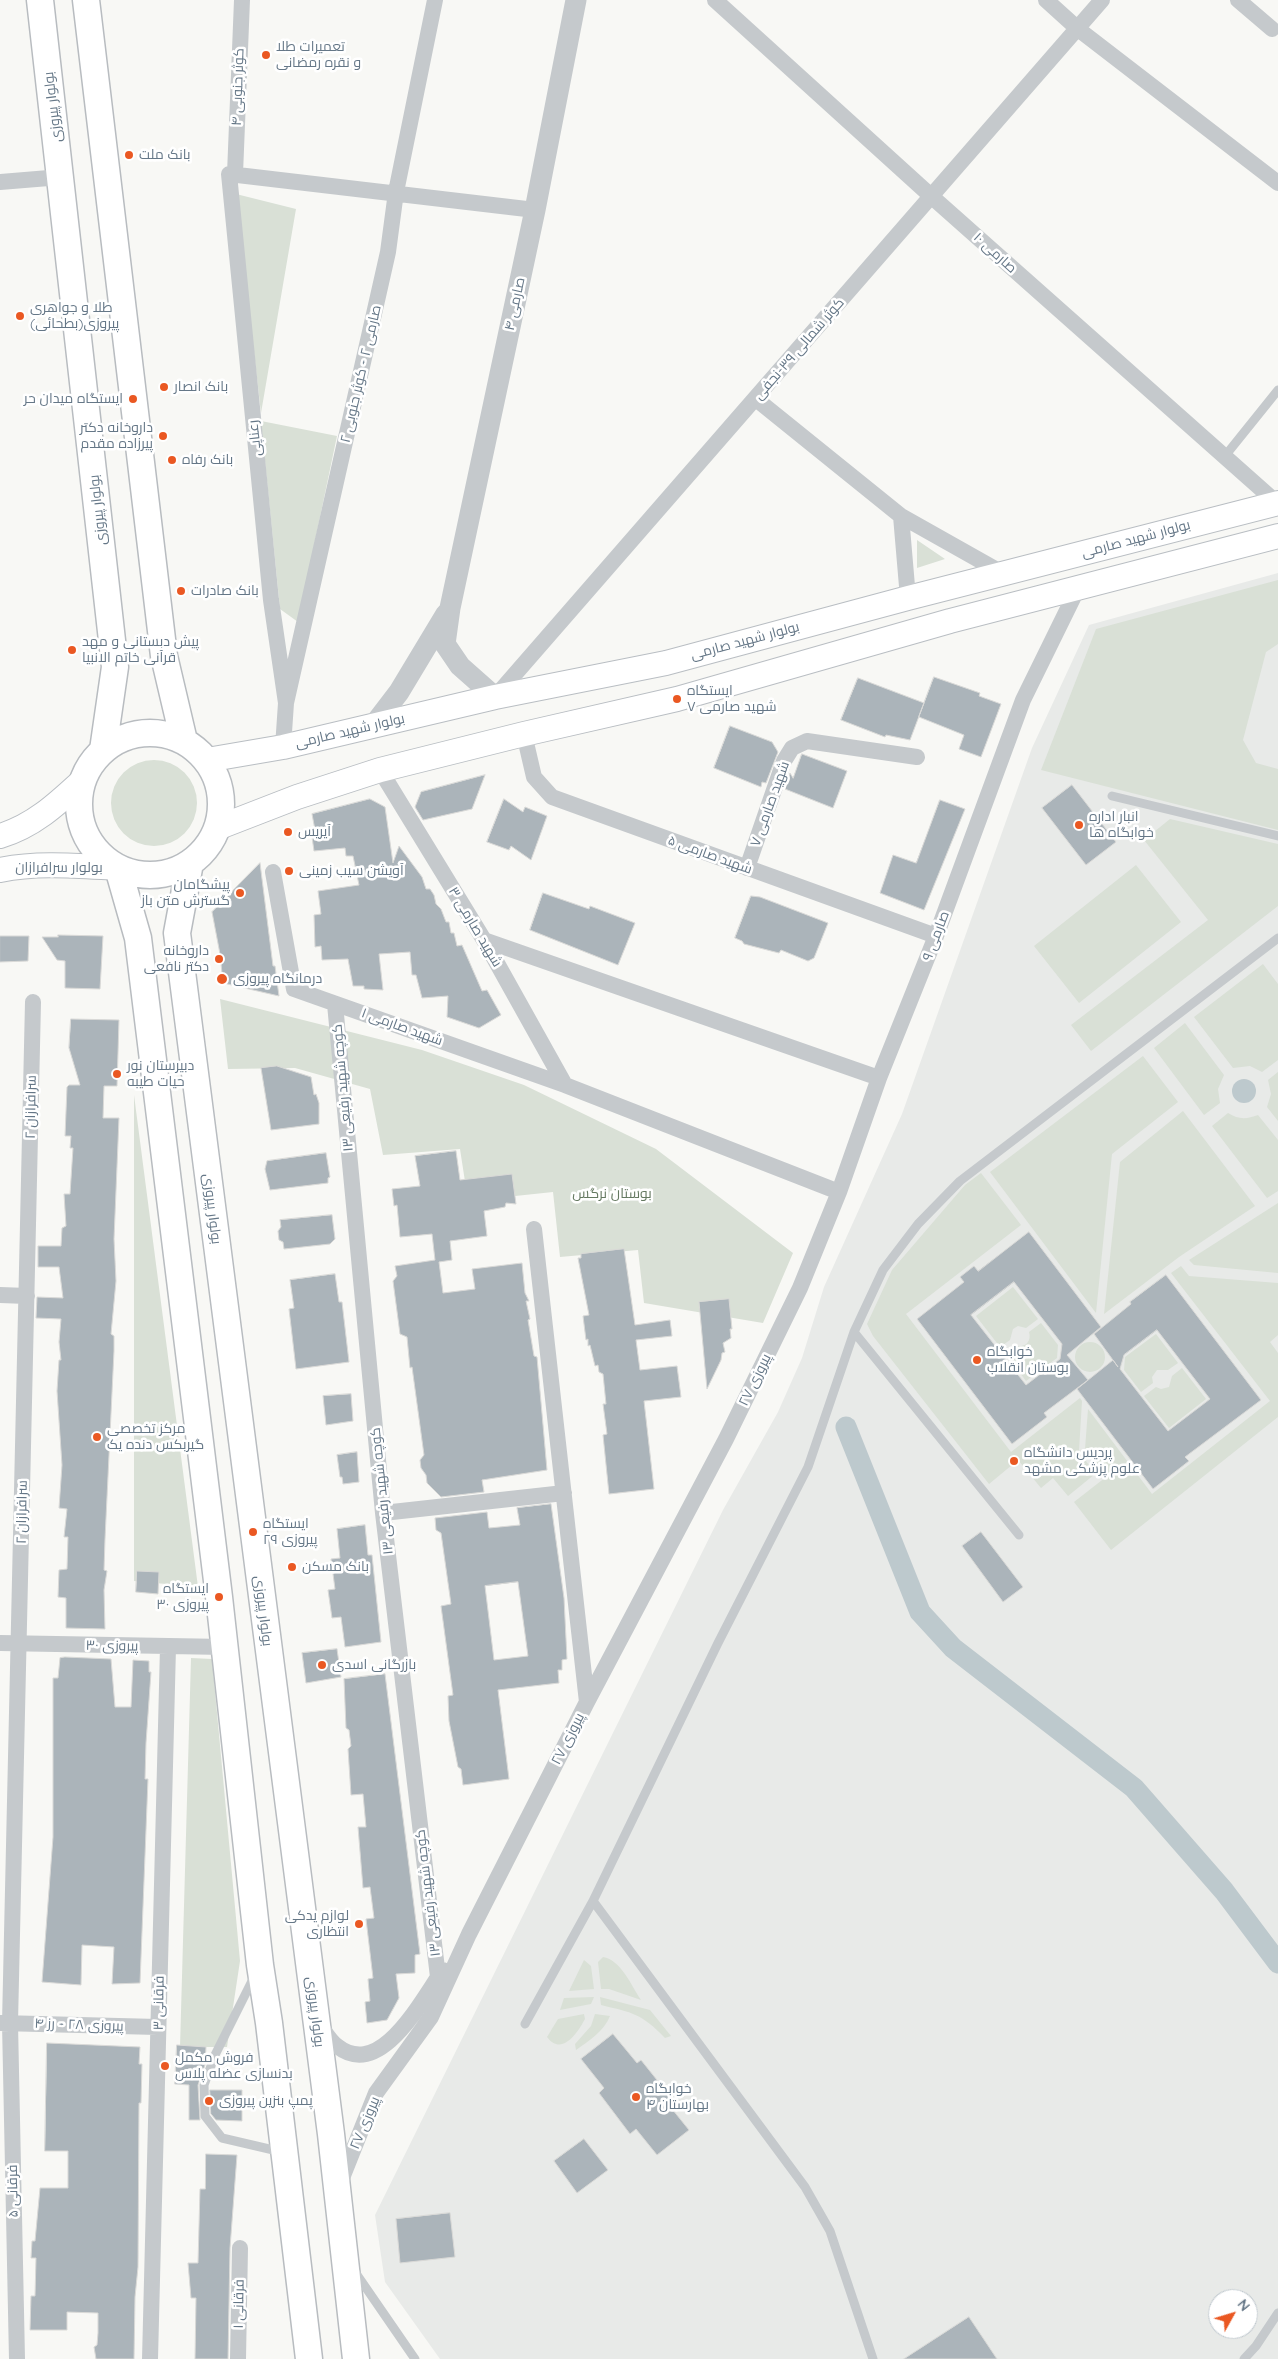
<!DOCTYPE html>
<html>
<head>
<meta charset="utf-8">
<style>
  body { margin:0 }
  #map { position:relative; width:1278px; height:2359px; overflow:hidden; background:#f8f8f5; font-family:Quicksand,sans-serif }
  canvas { display:block }
  .north { position:absolute; left:1208px; top:2289px; width:50px; height:50px; box-sizing:border-box; background:#fff; border:1px solid #c1c9cf; border-radius:50%; rotate:51deg; font-size:14px; font-weight:700; line-height:20px; text-align:center; color:#657787 }
  .north::after { content:''; display:block; margin:auto; width:18px; height:22px; background:#ea5822; clip-path:polygon(50% 0,100% 100%,50% 72%,0 100%) }
</style>
</head>
<body>
<div id="map">
<canvas width="1278" height="2359"></canvas>
<div class="north">N</div>
</div>
<script>
const context = document.querySelector('canvas').getContext('2d');
context.lineJoin = 'round';
function fillPath(path, color) { context.fillStyle = color; context.fill(path, 'evenodd'); }
function strokePath(path, color, width, dash) { context.strokeStyle = color; context.lineWidth = width; context.lineCap = dash ? 'butt' : 'round'; context.setLineDash(dash || []); context.stroke(path); }
function label(font, color, halo, rows, align = 'center') {
  context.font = font + ' Quicksand,Cairo,sans-serif'; context.lineWidth = 5; context.setLineDash([]); context.textBaseline = 'middle'; context.strokeStyle = halo; context.fillStyle = color; for (const [text, x, y, turn = 0] of rows) {
    context.save(); context.translate(x, y); context.rotate((+turn || 0) * Math.PI / 180); context.textAlign = isNaN(turn) ? turn : align; if (halo) context.strokeText(text, 0, 0); context.fillText(text, 0, 0); context.restore();
  }
}
fillPath(new Path2D(`
  M1278,573v1786h-838l-55,-77 -10,-67 348,-705 55,-98 24,-54 22,-71 78,-173 130,-366 57,-123zM1218,2299h30v30h-30z`), '#e8eae8');
fillPath(new Path2D(`
  M236,194l60,15 -35,204z
  M261,421l76,15 -39,186 -18,-13z
  M917,540l28,19 -28,9z
  M1278,580v64l-12,8 -23,88 13,23 22,6v61l-237,-60 55,-141z
  M111 803a43 43 0 1 1 86 0a43 43 0 1 1-86 0Z
  M1170,819l108,25v62l-187,145 -20,-26 137,-105 -64,-80z
  M1136,865l45,57 -102,81 -45,-57z
  M1263,964l15,20v76l-16,12 -12,-6 -17,2 -39,-51z
  M220,999l202,51 102,35 132,64 137,104 -30,70 -119,-20 -6,-53 -78,7 -7,-65 -85,9 -8,-52 -77,6 -13,-66 -75,-21 -67,1z
  M1185,1023l39,52 -6,14 2,14 -16,12 -50,-67z
  M1143,1056l35,46 -66,52 -16,159 -106,-141z
  M1278,1072v49l-11,-14 4,-13 -3,-14z
  M134,1095l64,492 -64,-6z
  M1183,1111l72,95 -76,51 -75,57 16,-152z
  M1228,1113c11,7 19,6 30,2l20,25v51l-11,7 -55,-72z
  M981,1173l40,52 -115,89 105,138 69,-54 2,3 -3,50 16,23 -27,22 -15,-18 -12,10 -23,-28 -29,24 -116,-148 -6,-12 25,-54 73,-85z
  M1278,1203v70l-84,-8 -5,-5z
  M1181,1266l8,10 89,7v52l-8,7 8,11v64l-167,133 -37,-48 32,-25 -21,-28 3,-40 64,85 118,-93 -99,-128z
  M1013,1287l25,32 -12,9 -8,-2 -5,3 -3,11 -10,7 -24,-31z
  M1041,1323l17,22 -1,13 -31,23 -21,-28 10,-8c9,4 17,-3 14,-13z
  M1156,1334l22,29 -10,7h-11l-5,7 1,6 -12,9 -17,-22 1,-13z
  M1075 1357a15 15 0 1 1 30 0a15 15 0 1 1-30 0Z
  M1182,1368l24,31 -37,29 -25,-32 12,-9 5,2 8,-2 3,-11z
  M191,1658l21,1 28,302 -13,86h-47z
  M603,1957c18,3 28,28 38,43l-32,-11h-8l-3,-27z
  M584,1960l7,6 3,23 -25,2z
  M594,1997l-3,7 -31,6 4,-12z
  M600,1997l50,13 21,26 -6,2c-24,-25 -32,-25 -64,-33z
  M584,2014l1,5c-7,13 -23,38 -38,18l11,-18z
  M595,2014l15,2c-6,15 -21,25 -34,34l-1,-6 16,-18z`), '#d9e0d6');
fillPath(new Path2D(`
  M1232 1091a12 12 0 1 1 24 0a12 12 0 1 1-24 0Z`), '#bdc9cd');
strokePath(new Path2D(`
  M846,1427l74,185 33,36 181,140 90,103 54,72`), '#bdc9cd', 21);
const building = new Path2D(`
  M934,677l46,16 -1,3 22,8 -20,53 -22,-8 5,-14 -45,-18z
  M858,678l66,25 -14,37 -24,-5 -1,2 -44,-17z
  M730,726l42,16 6,10 -12,31 -4,-1 -1,5 -47,-19z
  M802,754l45,17 -14,37 -48,-19 5,-16 3,5z
  M485,775l-13,34 -49,11 -8,-13 6,-15z
  M1072,785l44,57 -30,23 -44,-57z
  M370,799l15,8 8,56 6,-17 23,31 4,12h4l4,6 2,9 5,5 5,13h3l2,11h3l3,13 5,-1 20,46 5,-1 14,25 -22,13 -32,-11 1,-21 -26,2 -6,-23h-4l-2,-23 -31,2 4,36 -19,-1v-3h-11l-5,-27 -26,1 -1,-14 -6,1 -1,-32 7,-1 -3,-23 41,-6 -6,-29h-7l-1,-8 -31,3 -3,-21h4l-3,-16z
  M504,799l19,13 2,-5 22,9 -16,44 -20,-14 -2,4 -22,-8z
  M940,800l25,9 -41,101 -44,-17 13,-38 23,8z
  M260,863l13,103h2l4,30 -56,-13 -3,-29 -8,-42z
  M543,893l46,16 1,-3 45,17 -17,42 -88,-35z
  M751,896l9,1 68,26 -14,35 -6,3 -27,-11 -2,3 -35,-9 -2,-3 -7,-3z
  M58,935l45,1 -3,53 -35,-1v-27l-8,-1 -15,-23h16z
  M0,936h29l-1,25 -28,1z
  M71,1019l48,1 -2,66h-13l-1,32h16l-5,121 2,42 -5,53 3,2v15l-9,188 -1,31 3,1 -3,19 1,39 -39,-1v-30l-8,-1 1,-27 8,-1 1,-32h-4l3,-28 -8,-1 3,-43 -5,-74 2,-31h2l-2,-18 2,-23 -25,-1 1,-21 26,1 -4,-31h-21v-21h23l1,-18 4,-2 -2,-32h6l3,-46h-3l1,-12h-6l2,-49 2,-2h11l-11,-37z
  M277,1066l34,11 3,18 2,-1 3,9v21l-48,6 -10,-62z
  M456,1151l4,29 52,-6 4,30 -10,-1 -1,4 -21,4 3,25 -37,5 2,19 -13,2 4,31 32,-4 -3,-20 50,-6 3,30 4,8h-3l4,18 -2,1 6,36 3,1 10,113 -65,10 2,12 -43,5 -14,-14 -1,-8 -5,-7 -1,-8 4,-5 -12,-88 -2,1 -3,-31 -7,-3 -7,-53 4,-5 -2,-10 40,-6 -3,-26 -32,3 -3,-32 -3,1 -2,-17 28,-3 -5,-30z
  M326,1153l4,24 -2,1v5l-58,7 -5,-21 2,-8z
  M332,1215l3,24 -5,5 -46,5 -1,-7 -4,-2 -1,-9 3,-4 -1,-7z
  M1029,1232l72,95 -34,28 21,25 -44,33 3,4 -35,27 -95,-125 47,-37 -4,-5 14,-11 4,5zM1014,1282l48,62 -2,15 -34,26 -55,-70z
  M624,1249l11,76 35,-5 2,16 -36,4 4,30 37,-4 4,31 -37,4 10,88 -45,5 -6,-59 4,-1 -4,-30h3l-3,-30 -4,-2 -1,-7 -3,1 -5,-21 -2,1v-7l-2,1 -3,-24 6,-1 -11,-57h3v-4z
  M335,1274l4,28h3l7,60 -53,7 -7,-60 5,-1 -4,-28z
  M1166,1275l95,125 -76,57 4,4 -36,28 -76,-100 36,-29 5,7 -24,-33 37,-30 -1,-2zM1157,1330l53,69 -42,32 -48,-62 4,-14z
  M729,1299l3,30h-2l1,9 -8,5 2,9 -3,1 -1,7 -14,29 -8,-87z
  M351,1394l2,27 -27,4 -3,-29z
  M357,1452l2,30 -16,2 -1,-7h-2l-3,-22z
  M551,1504l13,94 3,61 -5,1v10h-4l1,13 -61,7 11,89 -46,6 -2,-16 -3,-2 -9,-46 -1,-25 5,-1 -12,-89 10,-2 -10,-71 -5,-3 -1,-12 52,-6 2,16 31,-3 -3,-17zM518,1582l10,74 -34,4 -9,-74z
  M365,1525l3,30h4l9,87 -36,5 -4,-30 -9,1 -4,-28 7,-1 -4,-30 9,-1 -3,-29z
  M981,1532l42,55 -20,15 -41,-56z
  M137,1571l22,1 -1,22 -22,-2z
  M337,1649l4,28 -35,6 -4,-30z
  M65,1657l46,2 4,48h16l2,-47 16,1v11h2l-5,71 -1,36h3l-8,204 -28,1 2,-37 -32,-2 -1,40 -39,-3 11,-145v-159h5l2,-20z
  M385,1674l35,280 -5,1v18l-19,1 3,24 -12,22 -20,3 -2,-21 5,-1 -2,-22 5,-1 -7,-59 8,-1 -4,-31 -7,1 -5,-61h8l-3,-33 -12,1 -3,-46 3,-3 -2,-16 -3,-2 -2,-49z
  M613,2034l24,29 4,-3 32,40 -5,4 21,26 -32,25 -21,-26 -6,5 -31,-41 5,-5 -23,-29z
  M47,2043l93,4 -1,17h3l-1,39h-2l-1,164 -3,30 -1,62h-38l-2,-12 3,-2 1,-12v-20l-31,-1v18h-37l1,-34h4l1,-38h-5l1,-17h3l5,-53h28v-37h-23z
  M177,2045l29,2 -1,18 -7,20 2,35h-11v-35l-14,-1z
  M210,2090h32v31l-26,-1 -5,-6z
  M584,2139l24,31 -31,23 -23,-32z
  M206,2154l31,1 -7,93 -2,111h-33l1,-61h-5l-3,-35h10l2,-74h5z
  M450,2213l5,44 -55,6 -4,-44z
  M969,2317l28,42h-93z`);
fillPath(building, '#abb4ba');
strokePath(building, '#d9d9d7', 1);
const secondary = new Path2D(`
  M207,760l76,-13 212,-50 171,-34 242,-65 370,-95
  M217,828l80,-31 83,-27 144,-36 153,-35 273,-78 328,-85
  M0,836c34,-10 58,-33 83,-56
  M0,870c38,-8 79,-4 118,-2`);
const primary = new Path2D(`
  M40,0l75,667 -12,83
  M86,0l78,656 20,85
  M79 804a71 71 0 1 1 142 0a71 71 0 1 1-142 0Z
  M190,863l-13,70 154,1201 25,225
  M118,868l20,70 81,659 41,368 9,58 40,336`);
strokePath(secondary, '#b9bec3', 26);
strokePath(primary, '#b8bcc0', 29);
strokePath(new Path2D(`
  M1225,456l53,-66
  M1112,796l166,40
  M854,1332l165,203
  M255,1975l-40,80 -11,30 1,31 17,22 60,14
  M525,2024l68,-123
  M353,2269l62,90
  M873,2359l-43,-128 -25,-44 -212,-286 125,-258 90,-176 46,-135 29,-62 35,-46 42,-43 318,-243
  M1244,2359l12,-13 22,-33`), '#c5c9cc', 9);
strokePath(new Path2D(`
  M715,0l216,196 346,307
  M1046,0l32,29 200,154
  M1238,0l34,29
  M235,174l7,-174
  M0,182l61,-5
  M756,399l145,117 103,58
  M901,516l7,82
  M495,697l607,-697
  M286,703l-15,-103 -42,-426 306,36
  M524,734l10,43 18,20 384,139
  M283,747l3,-44 102,-451 8,-60 39,-192
  M380,770l104,170 81,145
  M747,868l37,-107 8,-13 15,-7 110,16
  M273,872l21,117 271,96 274,107
  M484,940l395,138
  M335,1004l48,509 55,464
  M534,1229l53,473
  M0,1295l27,1
  M383,1513l181,-20
  M0,1643l225,4
  M0,2023l158,4
  M320,2025c5,7 10,16 17,21 44,35 85,-47 106,-76
  M340,2183l36,-90 55,-76 38,-83 118,-232 139,-263 74,-151 39,-96 40,-114 57,-142 87,-236 55,-112
  M17,2359l-7,-336 23,-1021
  M150,2359l18,-712
  M238,2359l2,-111`), '#c5c9cc', 16);
strokePath(new Path2D(`
  M495,697l-35,-31 -15,-22 5,-36 85,-398 41,-210
  M373,726l26,-34 47,-78`), '#c5c9cc', 21);
strokePath(secondary, '#fff', 24);
strokePath(primary, '#fff', 26);
for (const [x, y, r, color] of [
  [266,55,5,"#ea5822"],
  [129,155,5,"#ea5822"],
  [20,316,5,"#ea5822"],
  [164,387,5,"#ea5822"],
  [133,399,5,"#ea5822"],
  [163,436,5,"#ea5822"],
  [172,460,5,"#ea5822"],
  [181,591,5,"#ea5822"],
  [72,650,5,"#ea5822"],
  [677,699,5,"#ea5822"],
  [1079,825,5,"#ea5822"],
  [288,832,5,"#ea5822"],
  [289,871,5,"#ea5822"],
  [240,893,5,"#ea5822"],
  [219,959,5,"#ea5822"],
  [222,979,6,"#ea5822"],
  [117,1074,5,"#ea5822"],
  [977,1360,5,"#ea5822"],
  [97,1437,5,"#ea5822"],
  [1014,1461,5,"#ea5822"],
  [253,1532,5,"#ea5822"],
  [292,1567,5,"#ea5822"],
  [219,1597,5,"#ea5822"],
  [322,1665,5,"#ea5822"],
  [359,1924,5,"#ea5822"],
  [165,2066,5,"#ea5822"],
  [636,2097,5,"#ea5822"],
  [209,2101,5,"#ea5822"]
]) { const dot = new Path2D(); dot.arc(x, y, r, 0, 2 * Math.PI); context.fillStyle = color; context.fill(dot); strokePath(dot, '#fff', 2); }
label('14px', '#657787', '#fff', [
  ["تعمیرات طلا",276,47],
  ["و نقره رمضانی",276,63],
  ["بانک ملت",139,155],
  ["طلا و جواهری",30,308],
  ["پیروزی(بطحائی)",30,324],
  ["بانک انصار",174,387],
  ["ایستگاه میدان حر",123,399,"right"],
  ["داروخانه دکتر",153,428,"right"],
  ["پیرزاده مقدم",153,444,"right"],
  ["بانک رفاه",182,460],
  ["بانک صادرات",191,591],
  ["پیش دبستانی و مهد",82,642],
  ["قرآنی خاتم الانبیا",82,658],
  ["ایستگاه",687,691],
  ["شهید صارمی ۷",687,707],
  ["انبار اداره",1089,817],
  ["خوابگاه ها",1089,833],
  ["آیریس",298,832],
  ["آویشن سیب زمینی",299,871],
  ["پیشگامان",230,885,"right"],
  ["گسترش متن باز",230,901,"right"],
  ["داروخانه",209,951,"right"],
  ["دکتر نافعی",209,967,"right"],
  ["درمانگاه پیروزی",233,979],
  ["دبیرستان نور",127,1066],
  ["حیات طیبه",127,1082],
  ["خوابگاه",987,1352],
  ["بوستان انقلاب",987,1368],
  ["مرکز تخصصی",107,1429],
  ["گیربکس دنده یک",107,1445],
  ["پردیس دانشگاه",1024,1453],
  ["علوم پزشکی مشهد",1024,1469],
  ["ایستگاه",263,1524],
  ["پیروزی ۲۹",263,1540],
  ["بانک مسکن",302,1567],
  ["ایستگاه",209,1589,"right"],
  ["پیروزی ۳۰",209,1605,"right"],
  ["بازرگانی اسدی",332,1665],
  ["لوازم یدکی",349,1916,"right"],
  ["انتظاری",349,1932,"right"],
  ["فروش مکمل",175,2058],
  ["بدنسازی عضله پلاس",175,2074],
  ["خوابگاه",646,2089],
  ["بهارستان ۴",646,2105],
  ["پمپ بنزین پیروزی",219,2101]
], 'left');
label('14px', '#657787', '#fff', [
  ["کوثر جنوبی ۴",238,87,-88],
  ["بولوار پیروزی",53,107,-97],
  ["صارمی ۱۰",995,253,42],
  ["صارمی ۴",515,304,-78],
  ["کوثر شمالی ۳۹-نجفی",799,349,-49],
  ["صارمی ۲ - کوثر جنوبی ۲",361,374,-77],
  ["رعناپی",255,438,-96],
  ["بولوار پیروزی",98,510,-96],
  ["بولوار شهید صارمی",1136,539,-15],
  ["بولوار شهید صارمی",745,641,-15],
  ["بولوار شهید صارمی",350,731,-13],
  ["شهید صارمی ۷",770,804,-70],
  ["شهید صارمی ۵",710,855,20],
  ["بولوار سرافرازان",59,868],
  ["شهید صارمی ۳",475,927,59],
  ["صارمی ۹",936,936,-69],
  ["شهید صارمی ۱",402,1027,20],
  ["کوچه شهید رفیعی ۱۳",343,1088,-95],
  ["سرافرازان ۲",31,1107,-89],
  ["بولوار پیروزی",212,1209,83],
  ["پیروزی ۲۷",755,1380,-64],
  ["کوچه شهید رفیعی ۱۳",382,1491,-96],
  ["سرافرازان ۲",22,1512,-89],
  ["بولوار پیروزی",263,1611,83],
  ["پیروزی ۳۰",112,1646,1],
  ["پیروزی ۲۷",568,1739,-63],
  ["کوچه شهید رفیعی ۱۳",428,1893,-97],
  ["فرقانی ۳",159,2003,-89],
  ["بولوار پیروزی",315,2012,83],
  ["پیروزی ۲۸ - رز ۴",79,2025,2],
  ["پیروزی ۲۷",365,2123,-67],
  ["فرقانی ۵",13,2191,-91],
  ["فرقانی ۱",239,2304,-89]
]);
label('14px', '#657961', '#fff', [
  ["بوستان نرگس",612,1194]
]);
</script>
</body>
</html>
